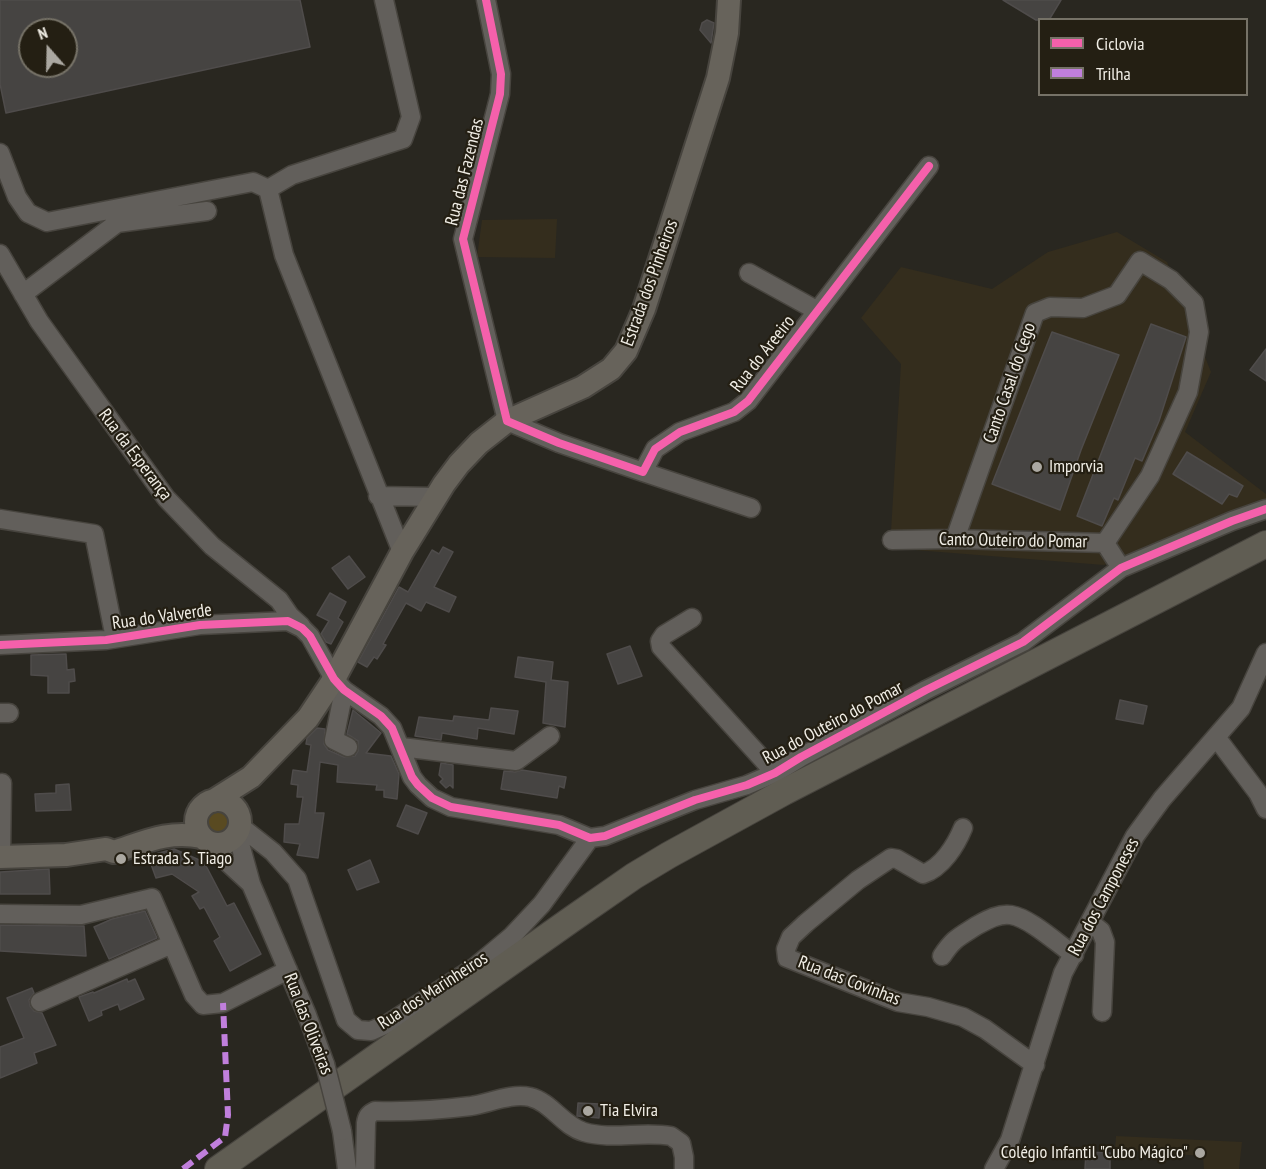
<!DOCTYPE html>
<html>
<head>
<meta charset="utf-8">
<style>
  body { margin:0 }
  #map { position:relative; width:1266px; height:1169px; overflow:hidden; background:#292720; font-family:"PT Sans Narrow",sans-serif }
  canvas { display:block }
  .legend { position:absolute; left:1038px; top:18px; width:210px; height:78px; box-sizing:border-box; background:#241f13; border:2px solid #767267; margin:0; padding:8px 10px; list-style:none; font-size:18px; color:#f1eee6 }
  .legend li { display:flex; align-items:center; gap:12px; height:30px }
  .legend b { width:30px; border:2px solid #767267 }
  .north { position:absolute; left:18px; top:18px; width:60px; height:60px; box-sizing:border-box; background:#241f13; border:2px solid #767267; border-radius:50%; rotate:340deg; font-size:16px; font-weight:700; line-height:24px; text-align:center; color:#f1eee6 }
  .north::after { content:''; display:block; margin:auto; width:21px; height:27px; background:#aba8a1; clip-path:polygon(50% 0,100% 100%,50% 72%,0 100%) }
</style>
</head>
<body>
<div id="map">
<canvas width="1266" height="1169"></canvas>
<ul class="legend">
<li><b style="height:8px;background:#f560ab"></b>Ciclovia</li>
<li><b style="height:8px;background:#c07fdc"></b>Trilha</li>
</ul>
<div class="north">N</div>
</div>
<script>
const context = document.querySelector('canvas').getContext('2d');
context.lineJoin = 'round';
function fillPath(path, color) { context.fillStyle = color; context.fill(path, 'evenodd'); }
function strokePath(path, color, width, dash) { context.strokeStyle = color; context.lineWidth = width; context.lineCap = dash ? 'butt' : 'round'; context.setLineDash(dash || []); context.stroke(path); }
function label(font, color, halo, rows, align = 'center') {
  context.font = font + ' "PT Sans Narrow",sans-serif'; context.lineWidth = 4.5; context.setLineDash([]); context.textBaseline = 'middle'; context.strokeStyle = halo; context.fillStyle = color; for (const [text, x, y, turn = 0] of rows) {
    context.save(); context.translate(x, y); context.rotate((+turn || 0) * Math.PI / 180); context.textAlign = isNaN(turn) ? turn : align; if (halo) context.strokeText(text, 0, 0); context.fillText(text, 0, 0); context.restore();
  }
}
fillPath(new Path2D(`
  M557,219l-2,39 -78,-1 5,-37z
  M1117,232l50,30 44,110 -26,60 81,62v7l-162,64 -214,-17 11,-184 -40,-46 40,-51 91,22 56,-37z
  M1116,1136l126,6 -3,27h-35l-1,-13 -88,-6z`), '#342d1d');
fillPath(new Path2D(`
  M206 821a12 12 0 1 1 24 0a12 12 0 1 1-24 0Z`), '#594a21');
const building = new Path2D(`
  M0,0h300l10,47 -304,66 -6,-29zM30,30h36v36h-36z
  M1003,0h58l-12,20h-13z
  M707,20l7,3 -3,20 -11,-13 2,-7z
  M1151,324l35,13 -27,84 -17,40 -7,-3 -17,42 -4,-2 -12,28 -25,-10z
  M1052,332l67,23 -38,95 -21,60 -68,-26z
  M1266,349v32l-16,-11z
  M1187,452l56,34 -6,11 -8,-3 -7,10 -49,-30z
  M443,547l10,5 -19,35 22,10 -7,15 -23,-10 -5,9 -15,-8 -23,41 3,1 -9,14 -3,-2 -7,10 -9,-5 41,-75 9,5 24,-42 7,4z
  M349,556l16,21 -17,12 -16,-21z
  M330,593l16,9 -8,16 5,4 -12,22 -5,-2 -5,-8 8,-13 -12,-6z
  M630,646l12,30 -24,8 -11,-30z
  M66,654l1,16 7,-1 1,12 -6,1v11h-21v-17l-17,-1v-20z
  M518,657l35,5 -2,18 17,2 -3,45 -22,-4 3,-41 -31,-5z
  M1120,700l27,6 -4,18 -27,-5z
  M491,708l27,3 -4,23 -36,-6 -1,11 -35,-6 -1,7 -26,-4 4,-19 34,4 1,-5 35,4z
  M353,710l28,23 -15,20 25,3 8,18 -2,25 -13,-2v-7h-8l1,-5 -40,-3 1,-17 -18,-3 -5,51h9l-6,45 -21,-3 3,-11 -16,-2 1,-18h14l4,-27h-6l1,-12 -7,-1 2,-14 14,2 4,-27 -5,-1 1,-6 10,-10 8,1 -1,15 4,6 16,7 11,-1 3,-5v-10l-11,-7z
  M441,763l12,2v23l-3,-3 -4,3 -6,-6 3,-3 -4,-4z
  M522,770l44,7 -2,11 -5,-2 -2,12 -56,-9 3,-18 11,1z
  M69,784l2,26 -35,1 -1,-17 21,-1v-8z
  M406,805l21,8 -9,21 -21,-8z
  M174,849l30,13 23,44 7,-3 27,51 -31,17 -16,-30 6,-4 -16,-30 -4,2 -8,-13 7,-4 -27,-18 -16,4 -8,-22z
  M370,860l9,22 -22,8 -9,-20z
  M49,869l1,25h-50v-22z
  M145,911l12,27 -48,21 -15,-32 18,-8z
  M0,925l84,1 2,30 -86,-5z
  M127,979l1,3 7,-3 9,20 -24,11 -2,-6 -17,7 1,4 -13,6 -10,-24 14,-5 1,1z
  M32,988l2,5 -5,7 1,6 4,5 8,2 14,32 -22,8 3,10 -37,15v-31l24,-9 -17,-40z
  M578,1103l22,1 -1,14 -22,-2z
  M1086,1152l24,1v16h-25z`);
fillPath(building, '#464442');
strokePath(building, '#4f4c4b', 1.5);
const minor = new Path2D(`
  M486,0l15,74 -1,20 -37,145 44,182 52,22 84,29 12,-23 25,-17 54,-20 14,-11 181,-235
  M0,153l17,44 11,16 19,9 206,-40 15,7
  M268,189l16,66 118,297
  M268,189l24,-14 111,-36 8,-22 -27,-117
  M0,254l39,67 127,177 46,48 67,54 11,16 11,10
  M749,273l67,37
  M23,294l94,-71 90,-12
  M643,472l108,36
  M378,496l58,1
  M0,519l94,15 21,104
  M955,539l80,-226 15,-6 33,1 34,-13 23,-34 31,19 23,23 5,29 -11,60 -38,84 -45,67
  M892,540l63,-1 150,4 16,25
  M692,618l-28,17 -4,6 1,6 114,126
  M0,645l106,-5 94,-15 88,-4 14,7 8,8 24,43 10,11 37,26 11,12 20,49 6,8 14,13 19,9 108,18 31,13 15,-2 90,-36 52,-15 28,-12 26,-16 125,-67 97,-48 98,-74 111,-47 34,-12
  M344,690l-10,50 14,7
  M0,713h9
  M1216,737l42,56 8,16
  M401,747l115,14 34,-25
  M240,826l33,26 24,27 49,141 12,10 13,1 18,-8 86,-56 37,-31 30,-32 48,-66
  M963,828c-7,17 -21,40 -40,46l-26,-15 -6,-1 -33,22 -52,43 -15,14 -5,12 1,9 111,44 30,5 35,10 22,12 50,36
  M237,833l14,51 56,131 18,49
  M211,842l15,19 25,23
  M1,857l1,-74
  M0,914l81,1 71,-17 20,46
  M1091,923l10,8 4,11 -3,70
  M942,956c12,-18 17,-19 34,-30 11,-6 23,-13 35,-11 19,3 47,29 63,40
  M40,1002l132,-58 22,51 9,10 20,-2 65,-33
  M342,1131l5,38
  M365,1169l1,-46c1,-7 3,-9 9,-12 33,1 64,-1 96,-5 19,-3 40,-13 59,-9 21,5 33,29 54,35 27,8 59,-1 87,4l10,7 3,14v12
  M994,1169l16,-29 53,-167 72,-137 27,-37 79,-91 25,-55`);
const major = new Path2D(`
  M196 822a22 22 0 1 1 44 0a22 22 0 1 1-44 0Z
  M213,801l38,-24 57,-59 26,-39 68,-127 42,-68 15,-20 20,-21 28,-22 76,-34 28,-18 15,-18 18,-42 74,-231 9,-45 2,-33
  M0,857l66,-2 40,-6 8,3c31,-10 54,-22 88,-15`);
const highway = new Path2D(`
  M218,1169l354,-250 62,-43 35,-21 115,-63 482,-248`);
strokePath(minor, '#47443e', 21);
strokePath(major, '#47443e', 26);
strokePath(highway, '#47443e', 28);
strokePath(minor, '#625f5b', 18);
strokePath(major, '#67635b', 22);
strokePath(highway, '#605d53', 26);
const minorBridge = new Path2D(`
  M325,1064l17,67`);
strokePath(minorBridge, '#47443e', 21, []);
strokePath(minorBridge, '#625f5b', 18);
strokePath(new Path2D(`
  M183,1169l42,-32 3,-22 -5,-112`), '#c07fdc', 6, [12, 6]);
strokePath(new Path2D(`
  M486,0l15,74 -1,20 -37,145 44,182 52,22 84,29 12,-23 25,-17 54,-20 14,-11 181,-235
  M0,645l106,-5 94,-15 88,-4 14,7 8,8 24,43 10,11 37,26 11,12 20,49 6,8 14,13 19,9 108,18 31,13 15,-2 90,-36 52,-15 28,-12 26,-16 125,-67 97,-48 98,-74 111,-47 34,-12`), '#f560ab', 8);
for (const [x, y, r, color] of [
  [1037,467,6,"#aba8a1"],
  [121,859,6,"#aba8a1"],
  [588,1111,6,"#aba8a1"],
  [1200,1153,6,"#aba8a1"]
]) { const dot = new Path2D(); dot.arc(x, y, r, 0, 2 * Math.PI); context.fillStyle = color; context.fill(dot); strokePath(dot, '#241f13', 2); }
label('18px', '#f1eee6', '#241f13', [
  ["Rua das Fazendas",465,172,-76],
  ["Estrada dos Pinheiros",650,283,-70],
  ["Rua do Areeiro",763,354,-52],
  ["Canto Casal do Cego",1010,383,-71],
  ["Rua da Esperança",135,455,53],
  ["Canto Outeiro do Pomar",1013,541,1],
  ["Rua do Valverde",162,617,-8],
  ["Rua do Outeiro do Pomar",833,723,-28],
  ["Rua dos Camponeses",1104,897,-62],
  ["Rua das Covinhas",849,981,21],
  ["Rua dos Marinheiros",433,991,-33],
  ["Rua das Oliveiras",308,1024,69]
]);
label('18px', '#f1eee6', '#241f13', [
  ["Imporvia",1049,467],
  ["Estrada S. Tiago",133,859],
  ["Tia Elvira",600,1111],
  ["Colégio Infantil \"Cubo Mágico\"",1188,1153,"right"]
], 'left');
</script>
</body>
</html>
